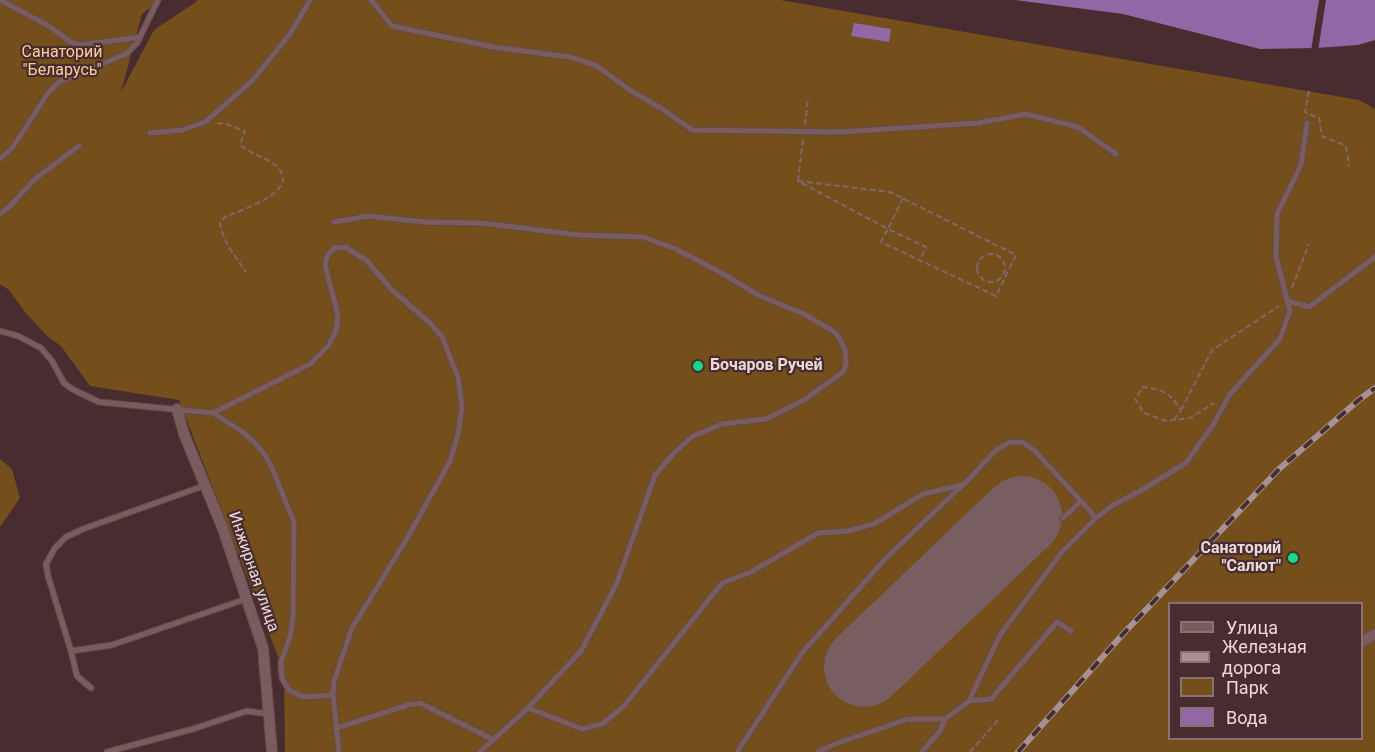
<!DOCTYPE html>
<html>
<head>
<meta charset="utf-8">
<style>
  body { margin:0 }
  #map { position:relative; width:1375px; height:752px; overflow:hidden; background:#482c2f; font-family:Roboto,sans-serif }
  canvas { display:block }
  .legend { position:absolute; left:1168px; top:602px; width:195px; height:138px; box-sizing:border-box; background:#482c2f; border:2px solid #8a7274; margin:0; padding:8px 10px; list-style:none; font-size:18px; color:#ecdadb }
  .legend li { display:flex; align-items:center; gap:12px; height:30px }
  .legend b { width:30px; border:2px solid #8a7274 }
</style>
</head>
<body>
<div id="map">
<canvas width="1375" height="752"></canvas>
<ul class="legend">
<li><b style="height:8px;background:#7b5c5e"></b>Улица</li>
<li><b style="height:8px;background:#a79193"></b>Железная дорога</li>
<li><b style="height:16px;background:#744e1b"></b>Парк</li>
<li><b style="height:16px;background:#9167a5"></b>Вода</li>
</ul>
</div>
<script>
const context = document.querySelector('canvas').getContext('2d');
context.lineJoin = 'round';
function fillPath(path, color) { context.fillStyle = color; context.fill(path, 'evenodd'); }
function strokePath(path, color, width, dash) { context.strokeStyle = color; context.lineWidth = width; context.lineCap = dash ? 'butt' : 'round'; context.setLineDash(dash || []); context.stroke(path); }
function label(font, color, halo, rows, align = 'center') {
  context.font = font + ' Roboto,sans-serif'; context.lineWidth = 4.5; context.setLineDash([]); context.textBaseline = 'middle'; context.strokeStyle = halo; context.fillStyle = color; for (const [text, x, y, turn = 0] of rows) {
    context.save(); context.translate(x, y); context.rotate((+turn || 0) * Math.PI / 180); context.textAlign = isNaN(turn) ? turn : align; if (halo) context.strokeText(text, 0, 0); context.fillText(text, 0, 0); context.restore();
  }
}
fillPath(new Path2D(`
  M0,0h162l-20,14 -21,78 33,-62 42,-28 1,-2h583l579,100 16,9v643h-1090l-1,-80 -105,-272 -89,-14 -29,-40 -14,-10 -22,-24 -16,-22 -9,-6zM1170,604h192v134h-192z
  M0,459l12,10 8,29 -20,29z`), '#744e1b');
fillPath(new Path2D(`
  M1015,0h360v40l-17,5 -42,3 -56,1 -137,-35z
  M854,23l37,6 -2,13 -38,-6z`), '#9167a5');
fillPath(new Path2D(`
  M1319,0h7l-8,51h-7z`), '#482c2f');
strokePath(new Path2D(`
  M864,667l158,-151`), '#785e61', 80);
const service = new Path2D(`
  M0,0l47,25 24,17 9,3 60,-8
  M371,0l21,26 101,21 77,10 25,8 38,27 28,16 31,22 149,2 137,-9 48,-9 52,13 38,27
  M150,133l32,-3 23,-8 47,-41 38,-47 20,-34
  M0,159l13,-12 35,-54 11,-11 67,-28 11,-11 21,-43
  M0,214l10,-8 25,-27 44,-33
  M334,222l34,-6 57,6 56,1 99,12 63,2 33,12 42,22 42,25 44,18 29,17 6,6 6,13 1,14 -3,8 -39,28 -38,19 -44,5 -29,12 -18,16 -20,23 -38,108 -36,68 -53,57 -48,44
  M1288,301l21,6 66,-50
  M0,331l18,5 23,12 11,13 12,22 8,6 27,13 114,11 97,-49 18,-18 8,-15 2,-16 -13,-50 2,-9 7,-8 11,-1 21,13 26,30 38,33 12,14 16,40 4,30 -4,28 -8,26 -42,76 -56,91 -18,53 -1,14 6,57
  M213,413l27,17 13,11 12,14 7,13 22,54 -1,96 -3,19 -9,25 1,16 7,12 15,7 29,-2
  M1063,518l18,-17
  M71,651l41,-6 134,-46
  M91,688l-14,-12 -6,-25 -23,-75 -2,-12 9,-16 11,-11 17,-8 123,-44
  M969,701l22,-2 66,-77 14,9
  M528,708l54,21 20,-5 21,-17 99,-124 29,-11 67,-39 30,-2 26,-7 49,-30 39,-9
  M337,728l71,-23 12,-2 74,37
  M107,752l86,-23 54,-18 21,3
  M737,752l65,-99 84,-95 83,-79 27,-29 14,-8h12l12,8 47,51 15,17 17,-13 29,-15 44,-27 27,-38 17,-31 50,-55 10,-28 -14,-54 1,-43 24,-49 6,-42
  M818,752l17,-8 73,-25h37l24,-18 31,-66 61,-82 35,-35
  M922,752l18,-21 5,-12`);
const minor = new Path2D(`
  M177,409l7,25 39,95 40,119 9,104
  M1362,642l13,-8`);
strokePath(service, '#624b4e', 7);
strokePath(minor, '#624b4e', 12);
strokePath(new Path2D(`
  M1309,91l-4,21 14,6 3,18 24,10 3,20
  M217,123l9,1 19,7 -5,14c9,8 22,11 32,18 37,26 -29,46 -47,54l-5,6c2,18 16,34 26,49
  M805,125l3,-26
  M798,181l92,11 126,63 -20,41 -115,-54 7,-13z
  M798,181l5,-42
  M903,198l-15,31 38,18 -6,13
  M977 268a14 14 0 1 1 28 0a14 14 0 1 1-28 0Z
  M1292,288l17,-44
  M1181,410l31,-60 67,-44
  M1174,420l7,-10c-11,-17 -19,-21 -38,-23l-8,12 9,14 22,8 24,-3 24,-15
  M970,752l29,-33`), '#80686a', 2, [6, 3]);
strokePath(service, '#7b5c5e', 5);
strokePath(minor, '#7b5c5e', 10);
const rail = new Path2D(`
  M1018,752l105,-118 156,-165 81,-70 15,-11`);
strokePath(rail, '#a79193', 6);
strokePath(rail, '#482c2f', 4, [11]);
for (const [x, y, r, color] of [
  [698,366,6,"#15d989"],
  [1293,558,6,"#15d989"]
]) { const dot = new Path2D(); dot.arc(x, y, r, 0, 2 * Math.PI); context.fillStyle = color; context.fill(dot); strokePath(dot, '#482c2f', 2); }
label('16px', '#facf9e', '#482c2f', [
  ["Санаторий",62,53],
  ["\"Беларусь\"",62,71]
]);
label('bold 16px', '#ecdadb', '#482c2f', [
  ["Бочаров Ручей",710,366],
  ["Санаторий",1281,549,"right"],
  ["\"Салют\"",1281,567,"right"]
], 'left');
label('16px', '#ecdadb', '#482c2f', [
  ["Инжирная улица",253,572,71]
]);
</script>
</body>
</html>
